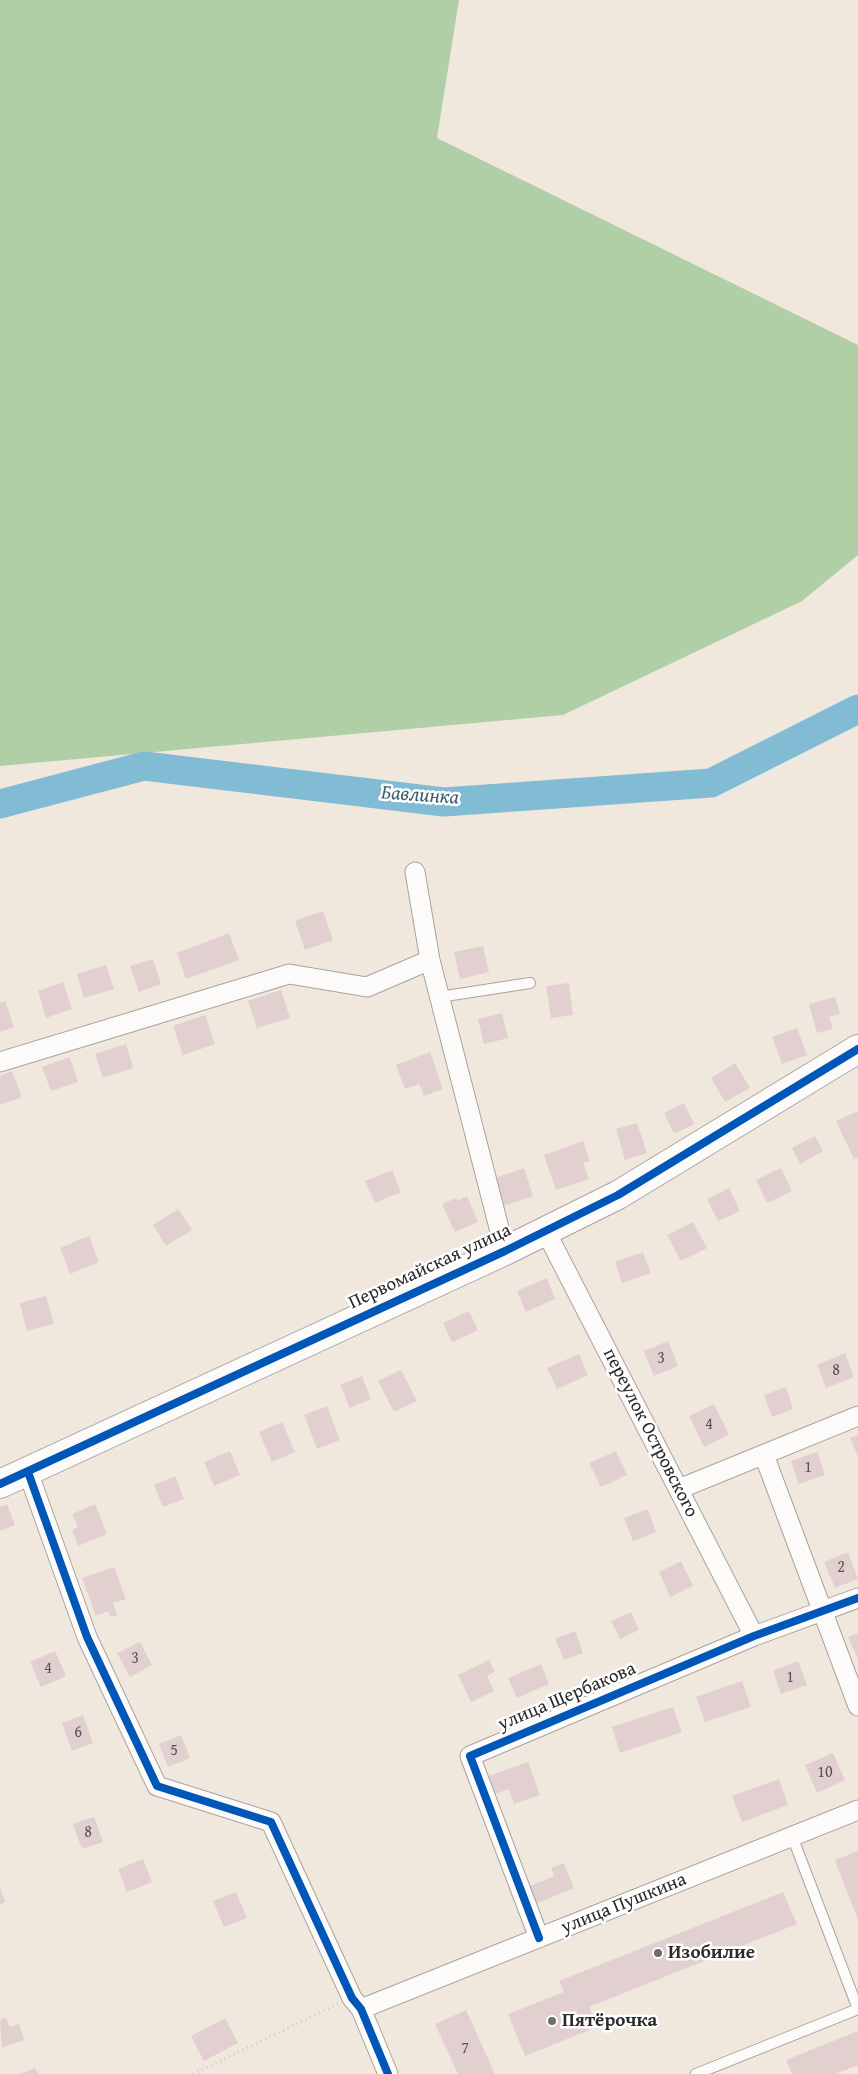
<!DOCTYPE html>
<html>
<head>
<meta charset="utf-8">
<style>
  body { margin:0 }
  canvas { display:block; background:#f0e7dd }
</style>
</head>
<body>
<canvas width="858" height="2074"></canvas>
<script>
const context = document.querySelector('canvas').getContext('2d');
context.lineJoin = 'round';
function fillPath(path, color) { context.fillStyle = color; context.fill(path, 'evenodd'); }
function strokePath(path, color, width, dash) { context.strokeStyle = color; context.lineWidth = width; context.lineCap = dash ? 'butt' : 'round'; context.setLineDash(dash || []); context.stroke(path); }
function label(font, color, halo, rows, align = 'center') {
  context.font = font + ' "Gentium Book Plus",serif'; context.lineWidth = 5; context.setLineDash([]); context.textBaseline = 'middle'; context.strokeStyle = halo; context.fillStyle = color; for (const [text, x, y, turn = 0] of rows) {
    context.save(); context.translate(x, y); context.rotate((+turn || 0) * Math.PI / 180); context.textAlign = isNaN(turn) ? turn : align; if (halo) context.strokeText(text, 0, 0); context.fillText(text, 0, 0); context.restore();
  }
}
fillPath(new Path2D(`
  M0,0h459l-22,138 421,207v210l-56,46 -239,114 -563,51z`), '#b1cfa7');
strokePath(new Path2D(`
  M0,804l144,-38 300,36 267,-19 147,-74`), '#82bcd4', 29);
fillPath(new Path2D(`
  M323,911l10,29 -28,10 -10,-29z
  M229,933l10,27 -53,19 -9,-26z
  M483,946l6,26 -29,7 -6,-27z
  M153,959l8,25 -22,8 -9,-26z
  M106,965l8,24 -30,9 -7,-24z
  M63,982l9,27 -26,9 -8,-27z
  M569,983l4,32 -22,3 -5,-32z
  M281,990l9,28 -33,10 -9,-27z
  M835,997l5,17 -11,3 4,12 -16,4 -8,-29z
  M5,1001l9,26 -14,5v-29z
  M502,1013l6,25 -24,6 -6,-25z
  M205,1015l10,29 -32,11 -10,-29z
  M797,1028l10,27 -25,9 -10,-27z
  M126,1044l7,24 -30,10 -8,-24z
  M430,1052l13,37 -19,7 -5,-12 -14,5 -9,-24z
  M70,1057l8,25 -27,9 -9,-24z
  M735,1063l15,25 -25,14 -14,-24z
  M12,1071l10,26 -22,8v-29z
  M684,1103l10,21 -20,10 -10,-21z
  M858,1111v46l-4,2 -18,-38z
  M637,1123l10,30 -22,7 -9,-31z
  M815,1136l8,15 -23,13 -8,-16z
  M583,1141l7,20 -7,2 6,16 -33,11 -12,-35z
  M524,1168l9,28 -29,10 -9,-28z
  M781,1168l11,23 -25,12 -11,-23z
  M392,1170l9,22 -26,11 -10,-22z
  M729,1188l11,23 -22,10 -11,-22z
  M467,1196l11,26 -23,10 -13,-28 14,-6 1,3z
  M178,1209l14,21 -26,16 -13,-21z
  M693,1222l14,26 -26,13 -14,-26z
  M89,1236l10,26 -29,12 -10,-26z
  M643,1252l8,21 -29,10 -7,-21z
  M547,1278l8,21 -29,13 -9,-21z
  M46,1296l8,28 -27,7 -7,-28z
  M469,1311l9,19 -26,12 -9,-19z
  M668,1341l10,25 -24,10 -10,-25z
  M845,1353l9,24 -28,11 -9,-23z
  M579,1354l9,21 -31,14 -10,-21z
  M401,1370l16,31 -23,11 -16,-31z
  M362,1376l9,23 -21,9 -10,-23z
  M786,1387l7,22 -21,8 -8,-22z
  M714,1404l15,31 -25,12 -15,-31z
  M327,1406l13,34 -23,9 -13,-34z
  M282,1422l13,30 -23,10 -13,-30z
  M858,1435v22l-8,-19z
  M230,1451l10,24 -26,11 -10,-24z
  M616,1451l11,24 -26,12 -12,-24z
  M817,1452l8,23 -26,9 -8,-23z
  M175,1476l9,23 -21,8 -9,-22z
  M7,1504l8,21 -15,6v-24z
  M95,1504l12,30 -29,12 -6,-16 6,-3 -6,-13z
  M648,1509l8,23 -23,9 -9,-23z
  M848,1552l10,27 -23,9 -11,-26z
  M681,1561l12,25 -23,11 -11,-25z
  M114,1567l12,32 -13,4 4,12 -7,2 -2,-6 -12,5 -14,-38z
  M631,1612l8,18 -19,9 -9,-18z
  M575,1631l8,22 -19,7 -9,-21z
  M858,1633v26l-10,-22z
  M140,1642l12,23 -22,12 -13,-24z
  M55,1651l11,25 -25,11 -11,-25z
  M489,1660l6,12 -8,4 7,15 -23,11 -13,-27z
  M798,1661l9,24 -26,9 -8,-23z
  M541,1664l8,20 -32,14 -9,-20z
  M742,1681l9,26 -46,15 -9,-25z
  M673,1707l9,25 -62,21 -8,-26z
  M83,1715l10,28 -21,8 -10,-28z
  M181,1735l9,23 -22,9 -9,-23z
  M833,1753l12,27 -28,13 -12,-28z
  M528,1762l12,33 -26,9 -5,-15 -14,5 -6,-18z
  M779,1779l9,26 -46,17 -10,-26z
  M94,1817l9,25 -21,7 -9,-25z
  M858,1851v69l-23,-60z
  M143,1859l9,23 -25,10 -9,-23z
  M564,1863l10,25 -39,16 -7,-17 26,-11 -3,-8z
  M0,1887l5,15 -5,2z
  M236,1892l11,26 -23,9 -11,-26z
  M783,1892l14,32 -208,83 8,20 -72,29 -17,-42 56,-22 -5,-11z
  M466,2010l29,64h-37l-23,-50z
  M6,2017l4,10 9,-3 5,16 -22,8 -2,-28z
  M225,2018l13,25 -34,18 -13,-25z
  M858,2031v34l-23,9h-43l-6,-14z
  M35,2068l3,6h-18z`), '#e2d0d1');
const lane = new Path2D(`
  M439,997l91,-14
  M696,2074l162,-65 -66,-173`);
const street = new Path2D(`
  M415,872l15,88 75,291
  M0,1062l289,-88 78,13 63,-27
  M545,1230l209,406
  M764,1455l94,251
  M28,1472l59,165 70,149 114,36 81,176 9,11 27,65
  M679,1489l179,-73
  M539,1938l-69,-182 284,-120 104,-38
  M361,2009l497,-199`);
const secondary = new Path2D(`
  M0,1484l505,-233 113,-56 240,-146`);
strokePath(lane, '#a9a49e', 12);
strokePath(street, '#a9a49e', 21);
strokePath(secondary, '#a9a49e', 30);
strokePath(new Path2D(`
  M193,2074l145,-70`), '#cbcac8', 3, [1, 4]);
strokePath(lane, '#fdfbfa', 10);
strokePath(street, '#fdfbfa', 19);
strokePath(secondary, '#fdfbfa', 28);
strokePath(new Path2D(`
  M28,1472l59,165 70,149 114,36 81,176 9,11 27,65
  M0,1484l505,-233 113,-56 240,-146
  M539,1938l-69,-182 284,-120 104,-38`), '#0057b8', 8);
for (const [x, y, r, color] of [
  [658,1953,5,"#706d69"],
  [552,2021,5,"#706d69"]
]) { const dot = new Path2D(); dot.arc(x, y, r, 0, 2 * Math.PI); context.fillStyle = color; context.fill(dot); strokePath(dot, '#fff', 2); }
label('16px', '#595454', null, [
  ["3",661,1359],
  ["8",836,1371],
  ["4",709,1425],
  ["1",808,1468],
  ["2",841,1568],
  ["3",135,1659],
  ["4",48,1669],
  ["1",790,1678],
  ["6",78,1733],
  ["5",174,1751],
  ["10",825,1773],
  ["8",88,1833],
  ["7",465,2049]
]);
label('19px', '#2b2b2b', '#fff', [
  ["Первомайская улица",430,1267,-25],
  ["переулок Островского",650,1433,63],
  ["улица Щербакова",567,1697,-23],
  ["улица Пушкина",624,1904,-22]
]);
label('bold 19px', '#2b2b2b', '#fff', [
  ["Изобилие",668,1953],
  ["Пятёрочка",562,2021]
], 'left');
label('italic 20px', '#3b5e6d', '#fff', [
  ["Бавлинка",420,796,4]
]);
</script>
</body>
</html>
